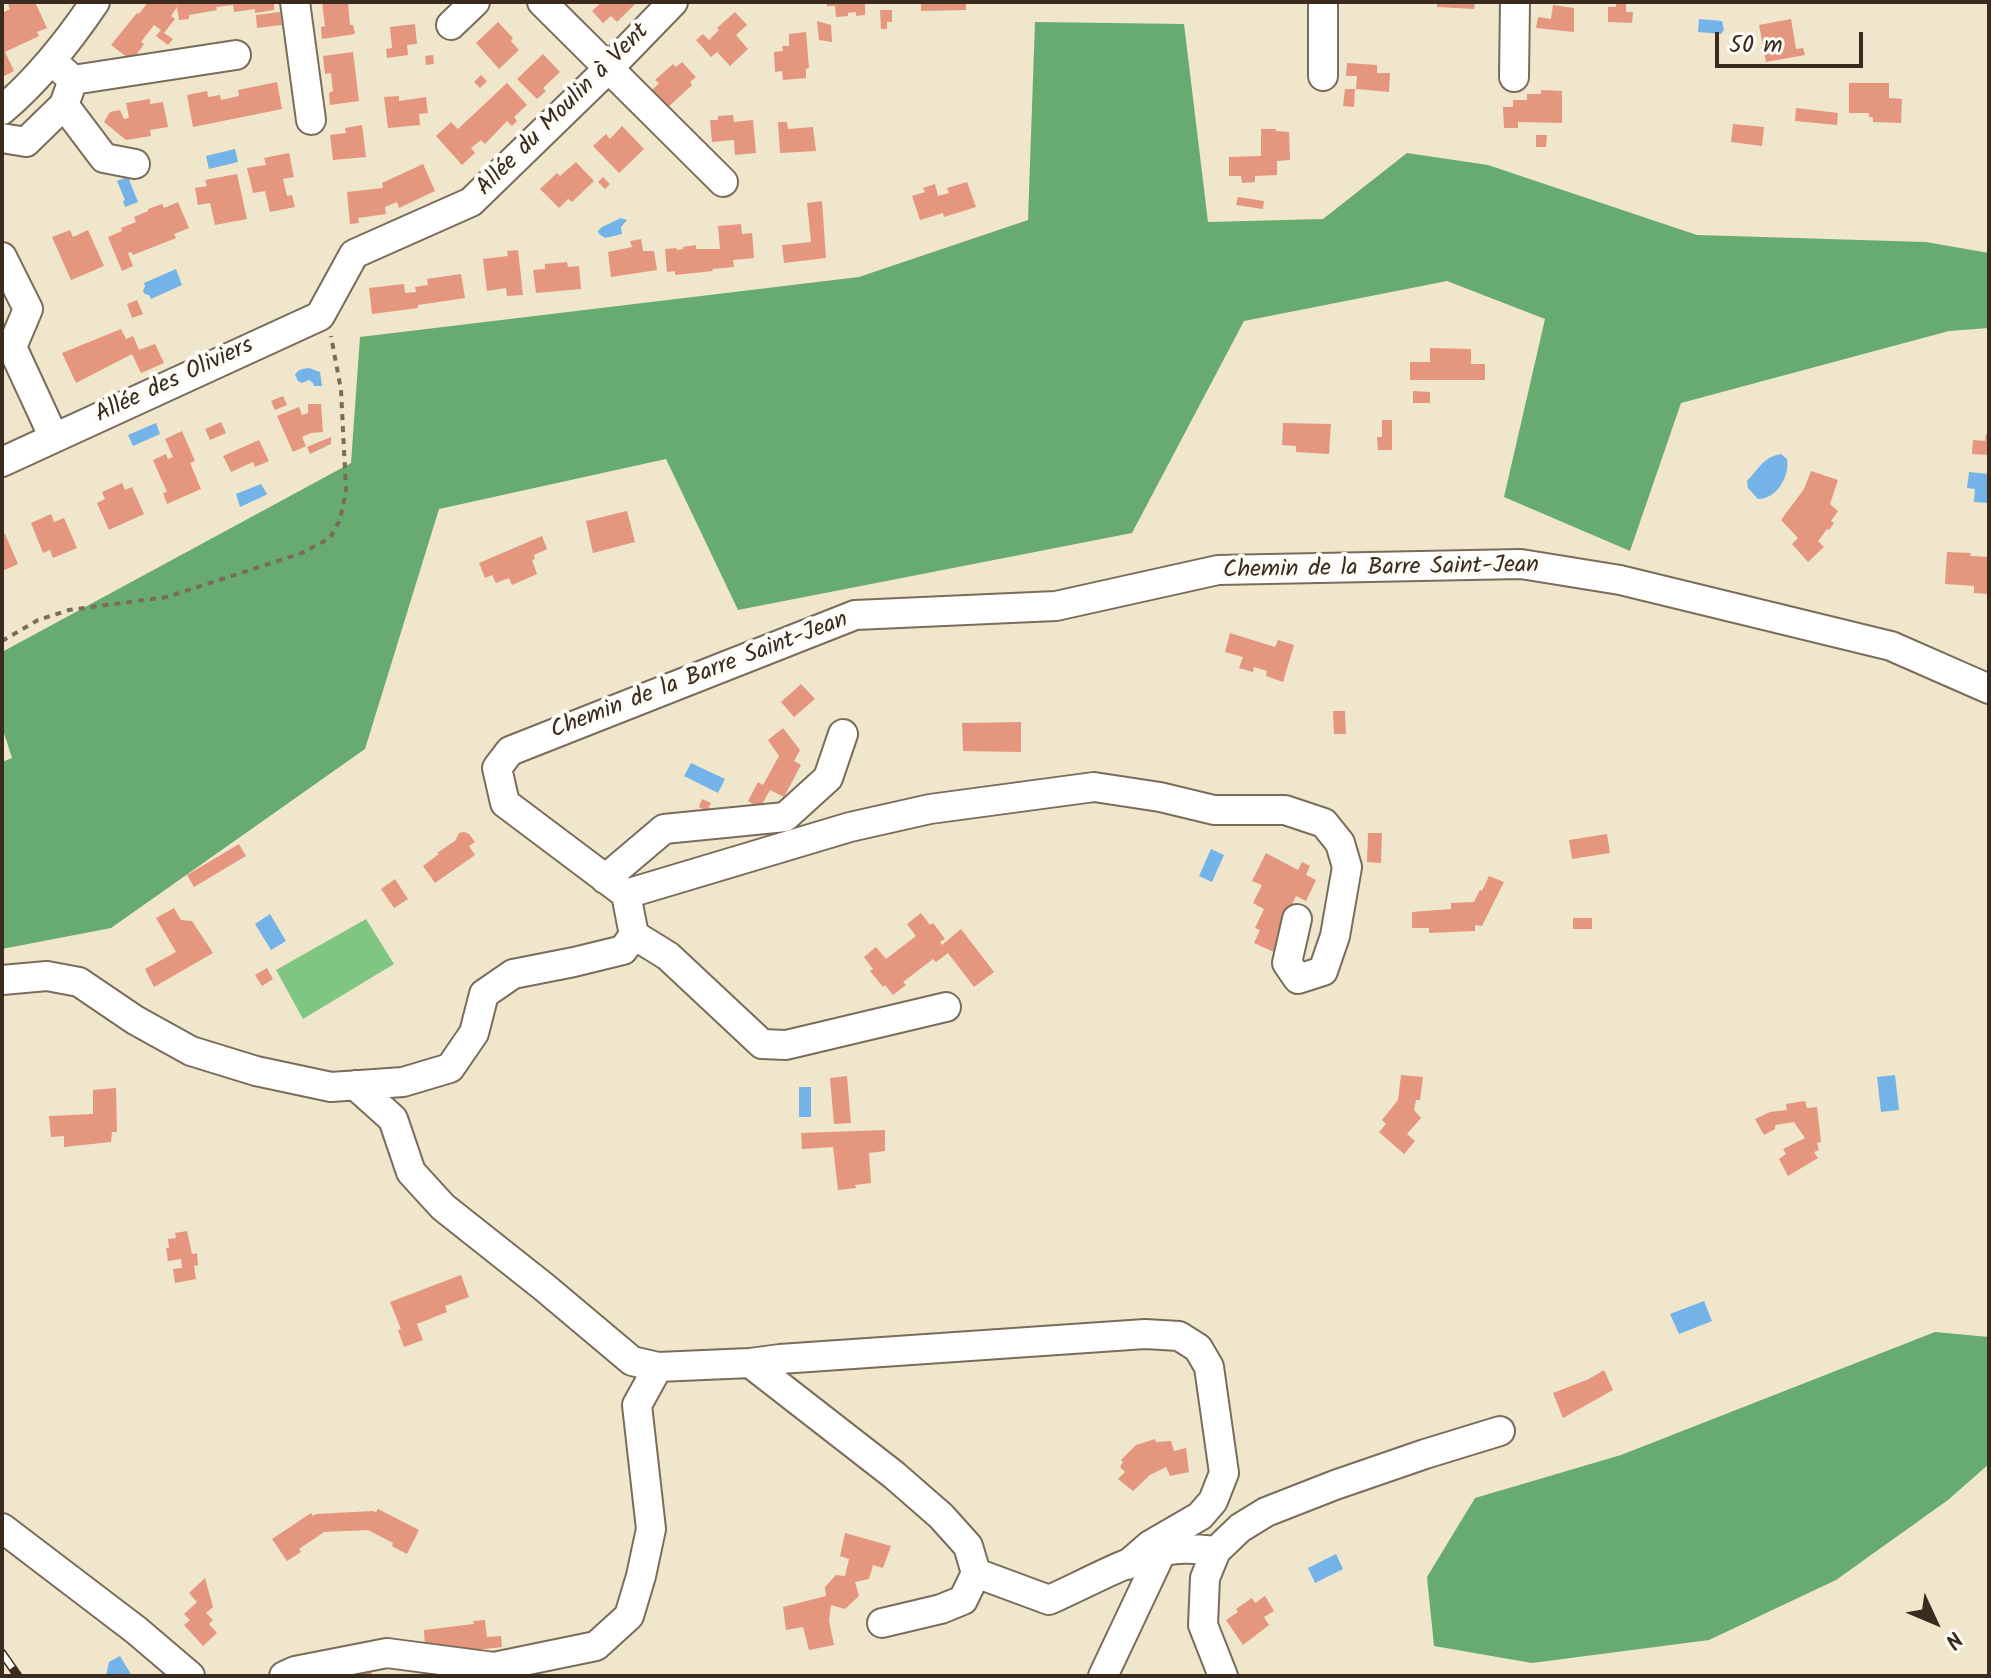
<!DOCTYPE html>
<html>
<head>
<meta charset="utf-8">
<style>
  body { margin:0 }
  #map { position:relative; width:1991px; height:1678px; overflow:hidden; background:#f0e6cb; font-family:Kalam,sans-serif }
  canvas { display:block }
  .frame { position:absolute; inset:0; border:4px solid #3b2a1e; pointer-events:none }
  .north { position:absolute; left:1895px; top:1582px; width:80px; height:80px; -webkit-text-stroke:6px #fdfcf7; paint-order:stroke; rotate:134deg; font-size:22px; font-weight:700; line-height:32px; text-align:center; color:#3b2a1e }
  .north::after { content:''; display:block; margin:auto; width:28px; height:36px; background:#3b2a1e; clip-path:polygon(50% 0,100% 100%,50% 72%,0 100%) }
  .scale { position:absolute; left:1715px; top:32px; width:148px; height:36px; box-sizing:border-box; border:4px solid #3b2a1e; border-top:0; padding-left:10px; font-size:24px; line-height:28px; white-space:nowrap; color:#3b2a1e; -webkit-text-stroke:6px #fdfcf7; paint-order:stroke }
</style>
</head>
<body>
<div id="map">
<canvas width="1991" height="1678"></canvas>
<div class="frame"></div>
<div class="north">N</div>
<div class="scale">50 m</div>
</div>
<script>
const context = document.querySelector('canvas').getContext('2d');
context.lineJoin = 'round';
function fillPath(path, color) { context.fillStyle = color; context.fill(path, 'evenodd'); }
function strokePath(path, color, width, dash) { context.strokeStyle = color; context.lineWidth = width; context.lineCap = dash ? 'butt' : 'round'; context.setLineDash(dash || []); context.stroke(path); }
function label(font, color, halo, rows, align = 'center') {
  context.font = font + ' Kalam,sans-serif'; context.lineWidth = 8; context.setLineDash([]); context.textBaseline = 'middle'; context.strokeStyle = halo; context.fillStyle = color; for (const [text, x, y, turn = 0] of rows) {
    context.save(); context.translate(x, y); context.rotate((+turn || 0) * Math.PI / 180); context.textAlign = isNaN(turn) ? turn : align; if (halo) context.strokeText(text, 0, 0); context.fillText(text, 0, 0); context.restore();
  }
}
fillPath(new Path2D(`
  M366,919l28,45 -91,55 -27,-49z`), '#80c682');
fillPath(new Path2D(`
  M1035,22l149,2 24,198 115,-3 84,-66 81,12 209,70 229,7 63,11v75l-40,3 -268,72 -51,148 -126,-54 41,-178 -98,-38 -203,40 -112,212 -394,77 -72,-151 -227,50 -74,240 -254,179 -109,21v-187l10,-4 -10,-31v-75l349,-189 9,-126 499,-60 169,-57z
  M1935,1332l54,5v127l-41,36 -112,80 -127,60 -177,23 -98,-17 -7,-69 48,-79 146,-43z`), '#68ab70');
fillPath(new Path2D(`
  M1699,19l23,2 2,9 -3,4 -23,-2z
  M235,149l3,13 -29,7 -3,-13z
  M128,177l10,25 -13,5 -2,-6 2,-1 -8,-19z
  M621,218l6,2 -6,7 1,7 -17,4 -6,-4 -1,-3 4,-4z
  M176,269l6,16 -31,14 -2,-4 -4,-1 -2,-3 2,-5 -1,-3z
  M309,368l11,4 2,14h-8l-1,-3 -4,-3 -7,3 -4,-2 -3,-6c3,-6 7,-6 14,-7z
  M156,423l4,11 -27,12 -5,-11z
  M1781,454l6,5c3,17 -10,40 -29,40l-10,-11 -1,-7c12,-12 16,-24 34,-27z
  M1969,472l20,2v29l-15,-1 1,-13 -8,-1z
  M261,484l6,10 -1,1 -26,12 -4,-13z
  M691,763l34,16 -7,14 -34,-17z
  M1211,849l13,6 -12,27 -13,-6z
  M270,914l16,27 -15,9 -16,-26z
  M1895,1075l4,35 -18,2 -4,-35z
  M799,1087h12v30h-12z
  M1704,1301l8,20 -33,13 -9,-20z
  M1336,1554l7,15 -28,14 -7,-15z
  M120,1656l12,20h-26l3,-14z`), '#73b3e7');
fillPath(new Path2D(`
  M13,2h22l12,26 -10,4 2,4 -34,16 9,19 -12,6v-64l8,-4 -2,-4z
  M148,2h24l5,3 -1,-3h98v8l-19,3v-4l-21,3 -1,-7 -17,2 1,3 -28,5v4l-10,1 -2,-13 -6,9 4,3 -11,14 9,6 -5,6 -12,-9 5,-6 -7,-5 -13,17 3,2 -12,17 -21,-16 26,-32 2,1z
  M322,2h26l2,23h3l2,9 -33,5 -1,-12 4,-1z
  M602,2h31l2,2 -18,18 -6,-6 -8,7 -11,-12z
  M827,2h38v13l-9,1v-4l-8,1v3l-12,1 -1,-11h-8z
  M921,2h45v8l-45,1z
  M1437,2h38l-1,7 -37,-2z
  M1616,2h10v10h7l-1,11 -24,-1v-15h8z
  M1553,5l21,3v24l-38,-4 2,-11 13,2z
  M880,10h12v12h-5v7h-6z
  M280,12l2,13 -25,3 -1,-13z
  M735,12l12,13 -11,10 12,14 -18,17 -13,-14 -6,5 -15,-17 7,-6 6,6 10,-10 -2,-2z
  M1791,19l5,30 7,-1 2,7 -39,7 -7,-37z
  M817,21l14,4 1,17 -13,-2z
  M498,22l15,16 -2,3 8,9 -20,19 -23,-26z
  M415,24l2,20 -10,1 1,10 -21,3 -1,-9 6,-1 -2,-21z
  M806,32l3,36 -3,1v9l-23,2 -1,-9 -7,1 -1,-20 9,-1 -1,-5h7v-12z
  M353,52l6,49 -29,4 -1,-12 4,-2 -2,-18 -6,1 -2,-18z
  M543,54l17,18 -17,16 3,3 -9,8 -20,-20z
  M433,55l1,9 -8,1 -1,-9z
  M682,62l14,15 -6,5 2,3 -26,24 -16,-17 9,-9 -4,-3 18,-16 3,3z
  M1347,63l30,2v8h13l-1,19 -33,-3 1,-13h-11z
  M481,75l6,6 -7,7 -6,-6z
  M277,82l5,27 -89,18 -6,-32 20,-4 1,6 12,-2 1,5 18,-4 -1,-6z
  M507,83l20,22 -13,12 3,4 -5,5 -5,-5 -22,23 -4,-4 -10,8 4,5 -13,12 -26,-29 15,-14 7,7z
  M1849,83h40v15l13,1 -1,24 -28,-1v-5h-4v-4h-20z
  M1345,89h10l-1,18 -11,-1z
  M1541,90l21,1v32l-44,-1v6h-14l-1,-21h10v-7h14v-6h14z
  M399,96v5l27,-4 2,16 -9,1 1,11 -32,3 -4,-31z
  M150,99v5l13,-2 5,25 -18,3 1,6 -25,4 -22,-18 6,-10 10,-2 4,9 5,-1 -3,-15z
  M1796,108l42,5 -1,12 -42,-4z
  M733,115l1,7 19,-2 3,33 -21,2 -1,-15 -22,2 -2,-22h8v-4z
  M778,122h9l1,7 25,-2 3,24 -36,2z
  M1733,124l31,3 -2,19 -31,-4z
  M362,125l4,32 -33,3 -3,-25 16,-2 -1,-5z
  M622,126l22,23 -25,24 -26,-27 13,-12 4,5z
  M1261,129h15v2l13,1 1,28 -13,1v14l-22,1v6l-13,1 -1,-7h-12v-19l32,-1z
  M1536,135h11l-1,12h-10z
  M289,153l5,24 -11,2 4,17 5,-1 3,12 -25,5 -5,-21 -12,2 -6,-25 19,-3 -2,-7z
  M576,162l18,19 -22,21 -4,-3 -9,9 -19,-19 17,-16 3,3z
  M423,164l12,27 -36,17 -2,-6 -12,5 1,7 -28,4 1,5 -9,1 -3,-32 36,-4 -1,-5z
  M237,174l10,45 -32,6 -5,-22 -12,2 -3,-17 12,-2 -2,-6z
  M603,177l7,7 -5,5 -7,-7z
  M967,182l9,25 -32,10 -1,-4 -23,7 -8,-24 13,-4 -2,-4 12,-4 3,12 11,-3 -2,-5z
  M1238,197l26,4 -1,8 -27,-4z
  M822,201l4,57 -42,5 -2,-18 29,-3 -4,-39z
  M178,202l11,26 -15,6 2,4 -43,17 -2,-3 -3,1 5,13 -11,5 -14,-34 14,-6 -1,-3 15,-6 -2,-5 14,-6v-2l14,-5 2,4z
  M741,224l1,10 10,-1 2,25 -21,2 1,7 -22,2 1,2 -38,4v-4l-8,1 -2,-23 12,-1 -1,2 7,-1v-2l13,-2v4h24l-2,-23z
  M70,230l3,7 15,-7 16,36 -33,14 -19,-43z
  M641,239l2,12h11l3,19 -46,7 -3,-25 24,-5 -2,-6z
  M518,250l5,45 -16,1 -1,-8 -19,3 -4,-32 25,-3 -1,-5z
  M567,262l1,5 11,-1 2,23 -45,4 -3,-23 12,-1v-5z
  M461,274l4,24 -47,7v3l-46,6 -3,-26 35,-4 1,9 11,-1 -1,-5 13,-2 -1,-6z
  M137,300l6,14 -11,4 -5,-14z
  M121,329l5,10 7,-3 6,14 16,-6 9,19 -23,10 -9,-19 -56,29 -14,-30z
  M1430,348l41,1v15h14v16h-75v-18h20z
  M1413,391l17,1v11h-17z
  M283,396l4,9 -12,5 -4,-9z
  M308,404h13l2,28 -12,1 -9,4 4,9 -13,6 -16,-36 22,-9 3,8 6,-2z
  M1382,420h10v30h-14l-1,-13h5z
  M221,422l5,11 -16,7 -5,-11z
  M1283,423l48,1 -2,30 -33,-2v-6l-14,-1z
  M182,431l13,30 -5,2 11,26 -34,15 -4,-11 4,-1 -14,-32 13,-6 2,5 5,-2 -8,-18z
  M1986,434h3v21l-17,-1 1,-14 12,1z
  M331,437v7l-21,10 -3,-7z
  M259,440l10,21 -14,6 -2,-5 -22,10 -8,-16z
  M1811,471l27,9 -8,24 8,7 -7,10 3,2 -5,7 -2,-1 -9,12 6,6 -16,15 -16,-18 6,-6 -17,-18 23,-31z
  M122,483l3,7 7,-3 12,27 -35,16 -12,-27 8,-4 -3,-7z
  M627,511l8,31 -42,11 -7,-32z
  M51,514l3,8 10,-4 13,30 -24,10 -3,-8 -7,3 -12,-30z
  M5,534l13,30 -16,7v-35z
  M542,536l5,13 -13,6 1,4 -3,1 5,14 -25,11 -3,-7 -13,5 -4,-8 -7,3 -6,-15z
  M1947,552l24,1 -1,3 19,1 -1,37 -14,-1v-7l-29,-2z
  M1230,633l45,14 3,-7 16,5 -11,37 -17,-6 1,-5 -13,-4 -1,5 -14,-4 4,-11 -18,-5z
  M801,684l14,15 -21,18 -13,-15z
  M1333,711h12l1,23h-12z
  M1021,722v30l-58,-1 -1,-28z
  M783,728l17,22 -6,11 7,4 -17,32 -14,-7 -10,18 -12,-7 10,-19 5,3 16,-29 -11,-16z
  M702,799l9,4 -4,8 -8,-4z
  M464,832l5,2 6,8 -6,4 6,9 -40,28 -12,-17 16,-12 -2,-1 18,-12 4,-8z
  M1368,833h14l-1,30 -14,-1z
  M1607,834l3,19 -38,6 -3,-19z
  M239,844l7,12 -52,31 -7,-12z
  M1266,853l32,17 4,-8 8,4 -4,9 10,5 -10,21 -10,-5 -11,22 5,3 -16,31 -20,-9 6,-13 -5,-2 9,-19 -11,-6 9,-18 -10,-4z
  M1489,876l15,6 -22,44 -7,-1v6l-46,2v-5h-17v-16l39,-3v-6l23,-1 6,-12 2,1z
  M395,879l13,20 -14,9 -13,-19z
  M174,908l7,12 11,1 21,32 -59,34 -9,-18 31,-17 -20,-34z
  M921,913l9,12 3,-2 12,16 -5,3 2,3 19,-16 33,43 -20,15 -26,-34 -12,9 -3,-3 -30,23 3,3 -13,10 -8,-10 -2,2 -13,-16 3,-2 -9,-12 12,-10 10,12 30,-23 -9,-12z
  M1573,918h19v11h-19z
  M267,968l6,11 -11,7 -7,-11z
  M1401,1075l22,2 -3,23h-4l-2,10 7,8 -14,16 8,7 -11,13 -25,-22 7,-8 -4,-4 16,-20z
  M847,1076l4,47 -17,1 -4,-46z
  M116,1088l1,44h-5l-1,10 -47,5v-11l-13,1 -2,-21 44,-2v-24z
  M1805,1101l2,7 10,-1 4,35 -4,1 2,7 -5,2 4,6 -30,18 -9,-17 7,-5 -3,-5 22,-11 -11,-16 -19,3v4l-11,6 -9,-16 15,-7 17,-2 -1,-6z
  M885,1130v21l-16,2 2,30 -16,2 1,3 -18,2 -5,-43 -31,2 -1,-16z
  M187,1231l5,23 5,-1 1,12 -4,1 2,13 -21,4 -2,-14 9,-1 -1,-9 -13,2 -2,-13h3l-1,-9 8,-1 -1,-5z
  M461,1275l8,22 -24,9 2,6 -30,12 6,16 -19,7 -6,-17 3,-1 -11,-27z
  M1604,1370l9,20 -50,28 -10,-25 36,-14z
  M1155,1439l1,3 15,-1 3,10 12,-3 3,24 -19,4 -4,-9 -16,8 -17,16 -15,-12 7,-7 -5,-5 3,-5 -2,-2 15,-15z
  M378,1509l41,21 -12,24 -15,-8 1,-3 -25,-13 -44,2 -25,17 2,3 -14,9 -15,-22 39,-26 2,3 3,-2 57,-3 3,1z
  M845,1533l46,13 -8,22 -10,-3 -4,14 -14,3 4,14 -14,13 -14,-4 -2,16 5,24 -25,5 -6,-23 -17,3 -3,-23 43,-11 -1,-9 11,-12 9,1 4,-17 -9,-3z
  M205,1578l8,29 -7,6 7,7 -4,4 8,9 -14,13 -19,-21 6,-5 -6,-6 13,-12 -8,-9z
  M1265,1596l9,15 -10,6 5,8 -26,20 -17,-25 12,-8 -2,-3 16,-11 3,5z
  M485,1620l2,17 14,-1 1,11 -26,3 1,7 -52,-11 -1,-16 50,-6 -1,-3z
  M370,1664l2,12h-20l-2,-8z`), '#e4967f');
const minor = new Path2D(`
  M295,2l16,118
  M542,2l181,180
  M451,25l24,-23
  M52,61l21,19 -9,25 40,53 31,6
  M1323,76v-74
  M1514,77l1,-75
  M73,80l163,-25
  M2,110c37,-31 66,-68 93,-108
  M2,138l24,4 38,-37
  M2,257l26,52 -16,38
  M12,347l42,91
  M2,462l318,-146 34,-62 117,-52 138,-134 64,-66
  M605,879l59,-50 121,-12 43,-39 15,-44
  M626,894l224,-67 80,-18 164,-22 66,10 54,13h71l39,13 16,20 7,24 -12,69 -12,35 -25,8 -11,-16 10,-44
  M634,935l34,21 94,88 24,1 160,-38
  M2,980l45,-4 32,6 56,38 56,31 65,20 75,16 72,-5 47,-14 24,-35 10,-39 29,-20 61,-12 49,-12 11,-15 -8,-41 -121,-91 -8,-35 13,-17 345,-136 201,-9 162,-36 303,-6 99,16 271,66 98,43
  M355,1085l38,34 18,53 32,35 101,80 88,74 26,6
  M750,1363l144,112 47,41 27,30 8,27 -13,27 -22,9 -59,14
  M2,1528l134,102 54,46
  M976,1573l73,27c36,-16 73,-37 111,-48 18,-5 38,-3 56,-1
  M284,1676l11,-5 92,-18 107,14 102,-21 33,-30 12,-40 10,-47 -14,-124 21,-38 92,-4 30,-4 365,-25 34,2 19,12 11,19 15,106 -11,28 -13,15 -50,29 -23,20
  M1103,1676l59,-125
  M1223,1676l-20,-51 2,-47 11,-27 24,-23 26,-16 69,-27 90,-31 75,-23`);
strokePath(minor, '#7a6c5b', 32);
strokePath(new Path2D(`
  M2,641l36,-21 31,-10 98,-13 135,-44 28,-15 10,-18 6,-30 -5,-100 -10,-54`), '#7a6c5b', 4, [6, 6]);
strokePath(minor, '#fff', 28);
const rail = new Path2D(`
  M2,1653l16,23`);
strokePath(rail, '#3b2a1e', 9);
strokePath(rail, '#fdfcf7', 6, [18]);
label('24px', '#3b2a1e', '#fdfcf7', [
  ["Allée du Moulin à Vent",564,111,-45],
  ["Allée des Oliviers",175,382,-25],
  ["Chemin de la Barre Saint-Jean",1381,570,-1],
  ["Chemin de la Barre Saint-Jean",700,677,-21]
]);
</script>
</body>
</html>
